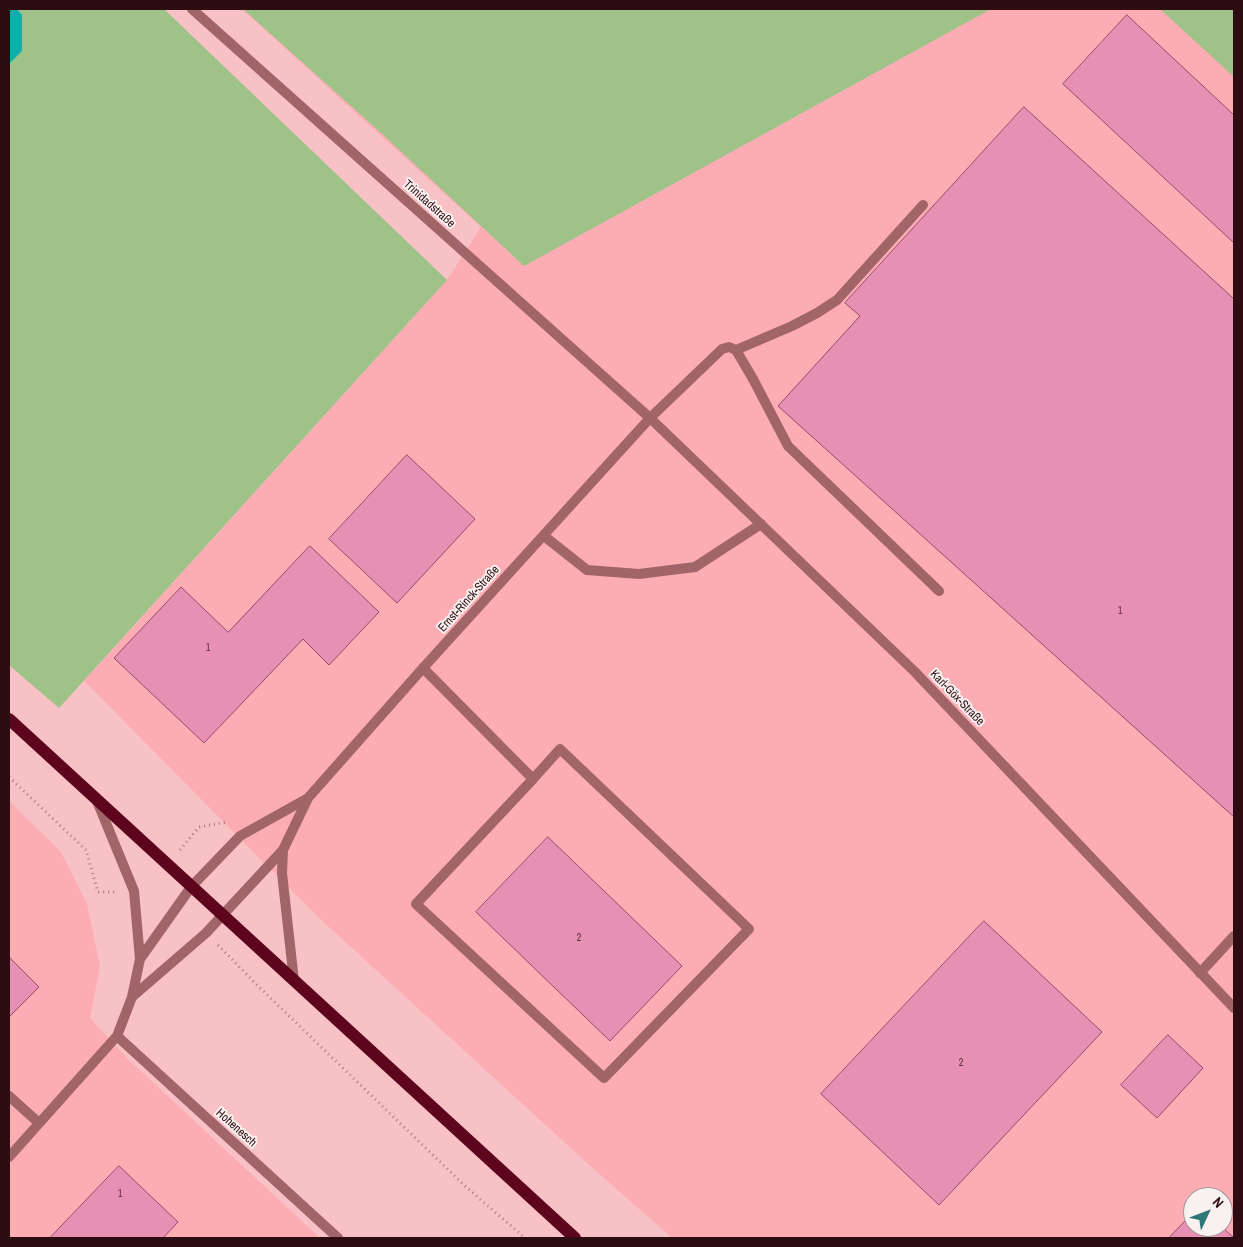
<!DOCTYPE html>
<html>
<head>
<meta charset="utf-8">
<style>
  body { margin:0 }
  #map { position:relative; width:1243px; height:1247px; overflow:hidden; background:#f8c1c5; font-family:"Archivo Narrow",sans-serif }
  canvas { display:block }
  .frame { position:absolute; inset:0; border:10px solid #2d0d12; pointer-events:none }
  .north { position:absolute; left:1183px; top:1187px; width:50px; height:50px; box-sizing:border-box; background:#f9f0f0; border:1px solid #a79597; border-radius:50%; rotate:47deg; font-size:14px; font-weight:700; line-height:20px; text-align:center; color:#2d0d12 }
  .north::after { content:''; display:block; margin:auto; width:18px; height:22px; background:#2d7776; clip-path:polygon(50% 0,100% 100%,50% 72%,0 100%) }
</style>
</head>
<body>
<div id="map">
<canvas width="1243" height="1247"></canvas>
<div class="frame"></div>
<div class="north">N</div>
</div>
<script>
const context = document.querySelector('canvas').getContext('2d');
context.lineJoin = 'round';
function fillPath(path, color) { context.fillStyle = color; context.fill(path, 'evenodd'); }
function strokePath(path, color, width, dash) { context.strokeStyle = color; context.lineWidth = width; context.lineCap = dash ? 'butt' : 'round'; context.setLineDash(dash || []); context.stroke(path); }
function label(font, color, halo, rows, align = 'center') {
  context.font = font + ' "Archivo Narrow",sans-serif'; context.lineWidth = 4; context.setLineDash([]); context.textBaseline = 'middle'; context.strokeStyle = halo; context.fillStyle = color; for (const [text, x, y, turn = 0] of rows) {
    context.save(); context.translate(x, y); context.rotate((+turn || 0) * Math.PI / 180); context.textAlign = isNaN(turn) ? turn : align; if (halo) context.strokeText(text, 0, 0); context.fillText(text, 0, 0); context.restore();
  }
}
fillPath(new Path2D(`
  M242,9h992v1229h-562l-85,-75 -270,-247 -233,-235 363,-401 34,-53zM1193,1197h30v30h-30z
  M9,801l52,51 26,52 13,62 -10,52 40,43 190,177h-311z`), '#fcadb4');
fillPath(new Path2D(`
  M9,9h155l283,271 -388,428 -50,-43z
  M243,9h748l-467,257 -143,-133z
  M1160,9h74v68z`), '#9ec288');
fillPath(new Path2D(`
  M9,9h8l5,6v36l-13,13z`), '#13adac');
const building = new Path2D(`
  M1127,15l107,100v128l-171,-159z
  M1024,107l210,192v518l-456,-411 82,-90 -15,-13z
  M407,455l68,64 -78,84 -68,-64z
  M310,546l69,66 -50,53 -26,-26 -99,104 -90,-85 67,-71 47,45z
  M548,837l134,129 -72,75 -134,-129z
  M984,921l118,111 -163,173 -118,-111z
  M9,957l30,30 -30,30z
  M1168,1035l35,33 -46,50 -36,-33z
  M119,1166l59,56 -15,16h-113z
  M1193,1213v14h29l12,11h-65z`);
fillPath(building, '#e790b4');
strokePath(building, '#944b6b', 1);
strokePath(new Path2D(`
  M9,777l77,73 12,42h17
  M180,850l19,-23 29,-5
  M218,945l39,40 208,201 60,52`), '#a97b80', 3, [1, 4]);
strokePath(new Path2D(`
  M736,350l56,-24 25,-13 20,-13 86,-95
  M650,418l72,-69 7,-2 7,3 17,29 35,67 151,145
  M544,536l43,34 52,4 56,-7 66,-43
  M423,668l110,111 -117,125 188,174 145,-149 -189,-180 -27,30
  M1200,973l34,-37`), '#a06469', 10);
strokePath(new Path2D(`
  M192,9l458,409 264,253 320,337
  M283,850l-1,23 12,108
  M140,959l51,-72 49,-51 68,-38
  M132,997l74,-64 77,-83 25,-52 115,-130 227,-250
  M117,1036l221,202
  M9,1096l30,27
  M9,1157l108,-121 15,-39 8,-38 -6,-68 -37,-90`), '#a06469', 10);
strokePath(new Path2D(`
  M9,719l566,519`), '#5e051e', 12);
label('10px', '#5c2e3a', null, [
  ["1",1120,611],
  ["1",208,648],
  ["2",579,938],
  ["2",961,1063],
  ["1",120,1194]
]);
label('12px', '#2d0d12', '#f9f0f0', [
  ["Trinidadstraße",429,204,42],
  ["Ernst-Rinck-Straße",469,599,-48],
  ["Karl-Göx-Straße",957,698,46],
  ["Hohenesch",236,1128,42]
]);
</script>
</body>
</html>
